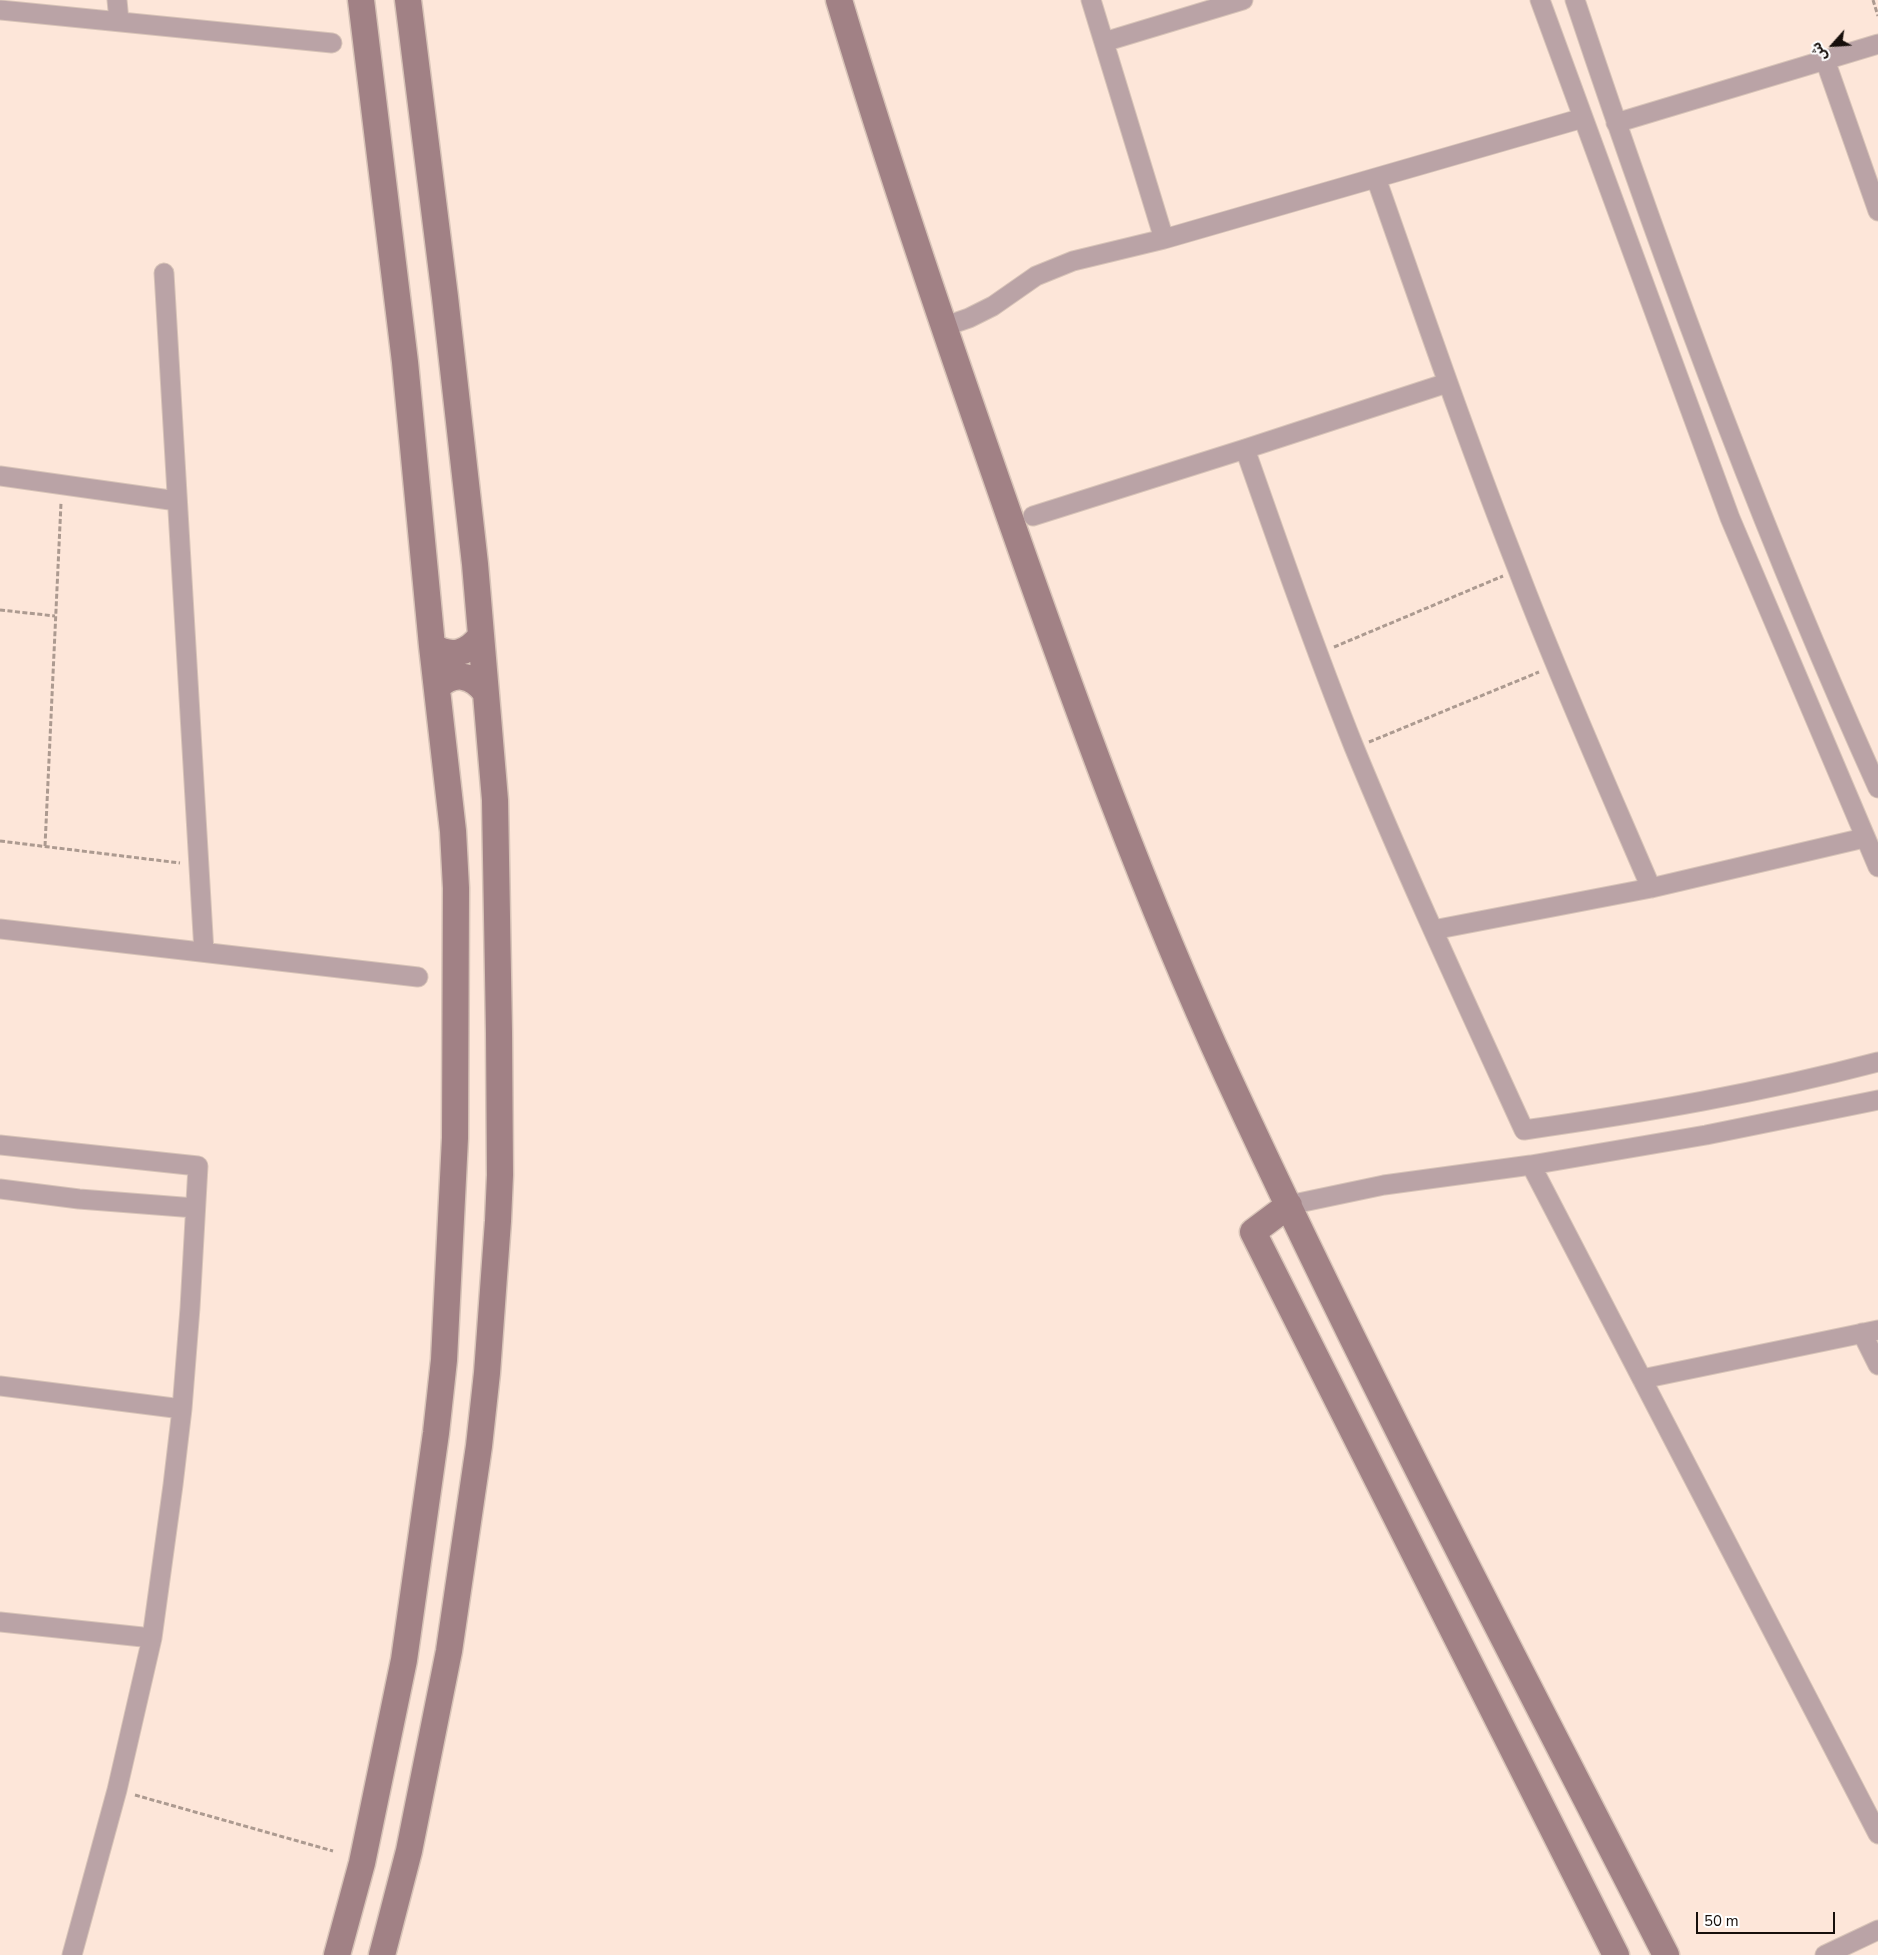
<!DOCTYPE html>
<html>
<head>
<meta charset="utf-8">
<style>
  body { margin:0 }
  #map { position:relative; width:1878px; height:1955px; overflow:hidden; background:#fde6d9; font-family:"Nunito Sans","Noto Sans Arabic",sans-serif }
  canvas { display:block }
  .north { position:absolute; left:1808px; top:20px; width:50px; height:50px; -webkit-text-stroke:4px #fff; paint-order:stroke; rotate:244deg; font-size:14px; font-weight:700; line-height:20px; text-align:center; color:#170f0b }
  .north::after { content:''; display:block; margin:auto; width:18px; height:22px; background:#170f0b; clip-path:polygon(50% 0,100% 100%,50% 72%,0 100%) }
  .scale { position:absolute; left:1696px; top:1912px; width:139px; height:22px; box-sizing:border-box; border:2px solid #170f0b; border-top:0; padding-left:6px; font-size:15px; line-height:18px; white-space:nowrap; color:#170f0b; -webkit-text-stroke:4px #fff; paint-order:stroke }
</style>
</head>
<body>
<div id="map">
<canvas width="1878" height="1955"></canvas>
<div class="north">ش</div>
<div class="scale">50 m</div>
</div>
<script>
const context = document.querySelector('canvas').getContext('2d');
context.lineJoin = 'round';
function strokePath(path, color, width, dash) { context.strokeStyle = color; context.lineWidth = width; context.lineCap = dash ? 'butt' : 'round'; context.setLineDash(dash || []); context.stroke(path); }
const street = new Path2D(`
  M117,0l2,21
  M1091,0l73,239
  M1540,0l190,518 148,349
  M1575,0c89,267 187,532 303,788
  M0,10l332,33
  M1104,42l139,-42
  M1825,60l53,151
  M1616,123l262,-79
  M1376,178c46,131 91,263 142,392 41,108 88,213 133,318
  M164,273l40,679
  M943,327l26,-9 24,-12 43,-30 37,-15 91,-22 419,-121
  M1245,449c35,100 70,200 109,298 53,129 112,256 170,383 119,-17 237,-37 354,-68
  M0,476l177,25
  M1033,516l212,-67 202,-66
  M0,929l418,48
  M1433,930l218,-42 213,-50
  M0,1145l198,21 -8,142 -8,101 -9,76 -21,153 -35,152 -45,165
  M1531,1165l347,669
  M0,1189l79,10 116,9
  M1289,1205l95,-20 147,-20 175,-30 172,-35
  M1862,1333l16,32
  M1642,1379l236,-49
  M0,1386l182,23
  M0,1622l152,16
  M1825,1955l53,-25`);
const secondary = new Path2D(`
  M839,0c52,174 111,346 171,518 66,188 134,376 217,557 137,298 290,588 439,880
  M432,646c19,12 35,8 48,-9
  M438,687c15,-16 34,-13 47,5
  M1289,1205l-36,27 363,723
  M337,1955l25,-92 42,-203 32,-227 8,-73 11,-222 1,-250 -3,-57 -21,-185 -27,-284 -44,-362
  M382,1955l27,-104 40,-200 30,-205 8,-73 11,-152 2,-46 -1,-142 -4,-233 -20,-236 -30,-267 -37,-297`);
strokePath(street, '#d8c4b8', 21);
strokePath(secondary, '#d8c4b8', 29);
strokePath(new Path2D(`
  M1873,0l5,16
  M0,610l55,6
  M1334,647l169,-71
  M1369,742l170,-70
  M0,841l180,22
  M45,846l16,-343
  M135,1795l198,56`), '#ac9a90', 3, [5, 2.5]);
strokePath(street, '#baa3a6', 19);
strokePath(secondary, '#a18185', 26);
</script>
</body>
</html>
